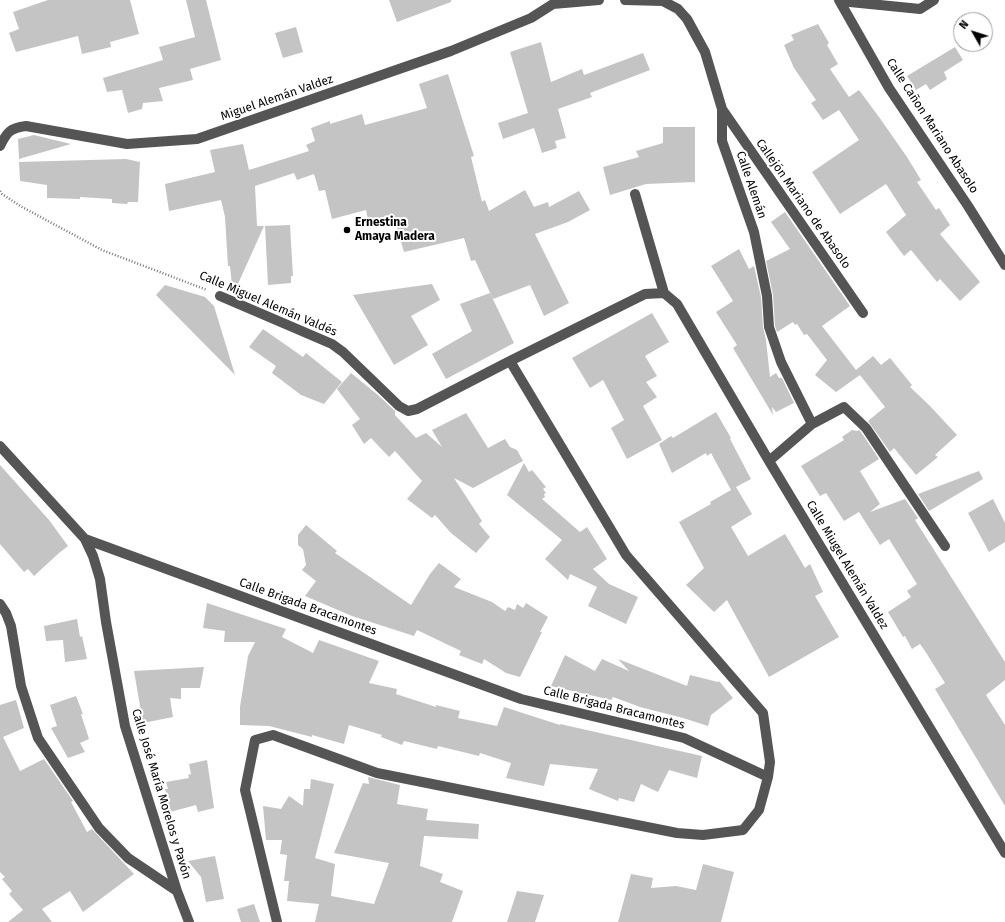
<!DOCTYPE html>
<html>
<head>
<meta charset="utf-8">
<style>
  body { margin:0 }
  #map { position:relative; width:1005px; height:922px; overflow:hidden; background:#fff; font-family:"Fira Sans",sans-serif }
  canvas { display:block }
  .north { position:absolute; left:953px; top:12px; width:40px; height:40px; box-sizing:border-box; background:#fff; border:1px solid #999; border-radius:50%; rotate:309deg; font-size:11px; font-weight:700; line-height:16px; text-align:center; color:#000 }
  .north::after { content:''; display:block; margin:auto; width:14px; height:18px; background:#000; clip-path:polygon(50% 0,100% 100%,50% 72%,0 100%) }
</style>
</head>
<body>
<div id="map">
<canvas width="1005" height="922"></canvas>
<div class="north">N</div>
</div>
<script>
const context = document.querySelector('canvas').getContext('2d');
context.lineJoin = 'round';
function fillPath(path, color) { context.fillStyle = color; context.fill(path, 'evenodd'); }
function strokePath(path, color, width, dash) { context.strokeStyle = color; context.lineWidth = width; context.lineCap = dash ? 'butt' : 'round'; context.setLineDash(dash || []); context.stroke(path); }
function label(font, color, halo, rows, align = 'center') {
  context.font = font + ' "Fira Sans",sans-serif'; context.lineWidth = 4; context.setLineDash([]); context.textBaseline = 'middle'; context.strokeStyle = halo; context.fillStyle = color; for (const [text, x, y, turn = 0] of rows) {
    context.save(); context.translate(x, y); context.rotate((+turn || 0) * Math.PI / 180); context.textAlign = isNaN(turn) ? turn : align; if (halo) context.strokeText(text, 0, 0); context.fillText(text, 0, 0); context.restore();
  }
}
fillPath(new Path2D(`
  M48,0h82l9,34 -29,8 1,5 -29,7 -4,-18 -62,16 -7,-19 10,-4 -6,-17z
  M186,0h20l15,60 -31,9 3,11 -34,8 4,13 -20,2 -1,6 -14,4 -6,-23 -15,2 -4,-14 60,-18 -4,-13 36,-10z
  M389,0h62v2l-54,20z
  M818,24l11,19 -2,2 11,19 -8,5 19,28 10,-7 20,27 28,40 14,23 -4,2 19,28 3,-2 11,17 -10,9 40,48 -20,19 -20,-22 -3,3 -26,-32 -7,6 -18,-24 20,-17 -20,-31 -46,30 -28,-42 47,-32 -20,-30 -16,10 -12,-17 5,-3 -22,-32 -10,-23 10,-5 -3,-5z
  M296,27l7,25 -20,6 -8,-25z
  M541,42l10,40 31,-13 2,6 59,-22 7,17 -60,23 2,4 -34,12 8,29 -11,3 2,7 -15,5 -8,-25 -31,11 -5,-16 30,-10 -18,-61z
  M955,47l8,13 -19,12 3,7 -17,11 -4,-6 -10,6 -9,-14z
  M448,74l26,82 -3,1 11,45 3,-2 4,11 36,-21 9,17 14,-5 1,5 30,-16 11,19 -22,12 -33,12 34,69 -25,13 -14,-31 -37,14 -18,-39 -4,1 -7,-23 -60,14 -10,-35 -25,7 -3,-14 -34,9 -7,-29 -6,1 -5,-17 -17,6 -3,-7 -39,13 2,40h7l-31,69 -3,-29h-2l-3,-49 -4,-17 -52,11 -4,-27 50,-12 -5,-22 33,-6 6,26 60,-19 -3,-6 9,-4 -4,-13 19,-7v3l32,-10 3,11 62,-17 -8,-24z
  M663,127h32v55l-49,2 -36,11 -7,-28 36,-10 -3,-6 27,-8z
  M34,135l37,9 -52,15 -1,-20z
  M126,159l14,3 -2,40h-10l-1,2 -15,-1v-4l-32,-2v2l-33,-1v-13l-27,-4 -1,-19z
  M785,212l65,94 -28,20 34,44 17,-14 8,9 9,-7 22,27 -2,2 20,19 27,29 -22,20 3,2 -22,18 -22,-27 -4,4 -22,-31 17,-14 -25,-32 -24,17 -21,-17 12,-15 -20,-26 -3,1 -7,-11 -2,1 -2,-3 -16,10 -2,-6 -2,-31 -7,-34 24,-12 -19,-27z
  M290,225l3,51h-2v7l-23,2 -3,-59z
  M739,249l10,20 5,-3 7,31 2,30 3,13 4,37 6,-4 3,5h3l12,25 -18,9 -4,-5 1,8 -40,-67 4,-3 -21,-33 17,-11 -22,-35z
  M432,284l8,16 -29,16 17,29 -34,20 -41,-70z
  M165,285l40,12 9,9 21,69 -79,-80z
  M490,293l24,50 -68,36 -14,-25 40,-23 -12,-27z
  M652,313l17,29 -24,14 12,20 -11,6 11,15 -14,9 19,34 -35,19 -16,-31 13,-8 -21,-40 -13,8 -18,-30z
  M263,329l40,28 3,-4 36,29 -18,22 -23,-9 -29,-22 4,-7 -27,-19z
  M351,373l27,22 17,16v4l21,23 10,-5 16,14 -10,-17 34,-17 22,35 17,-9 5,8 7,3 6,11 -50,27 -19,-10 28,43 -3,3 11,13 -14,16 -25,-20 -16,-18 -3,3 -25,-19 15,-18 -27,-30 -6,6 -18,-19 -7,6 -12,-19 8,-6 -23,-30z
  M716,412l15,26 -1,1 21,40 -15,8 16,27 -21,13 17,29 37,-22 20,34 5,-4 13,28 -8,4 24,41 -70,40 -42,-77 -13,12 -28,-27 18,-17 -25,-46 32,-18 -1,-2 21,-12 -20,-37 -4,3 -1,-3 -34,20 -13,-29 12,-8 2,2z
  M852,430l5,1 2,-1 2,2 18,27 -19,12 20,33 -10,8 35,-13 13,19 -3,2 90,142v18l-19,15 19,30v81l-70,-117 10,-6 -20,-32 -5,-7 -8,5 -7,-13 -2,1 -15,-25 23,-15 -4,-6 10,-7 -28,-45 -9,6 -21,-33 -15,9 -18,-28 -6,3 -19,-30 43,-26 -2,-3z
  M524,463l5,9 3,-2 14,17 -3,2 3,4 -2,1 1,3 -3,2 38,33 7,-5 20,32 -14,10 16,15 29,13 -12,27 -38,-18 9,-19 -27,-13 -2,6 -23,-21 17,-19 -55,-45z
  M0,465l49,55 19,26 -9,7 -25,23 -6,-7 -4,3 -24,-28z
  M979,471l4,8 -54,32 -11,-17z
  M993,499l12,24v19l-16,10 -21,-39z
  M306,525l31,26 -2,2 76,52 19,-31 9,-11 22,16 -7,8 38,15 13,9 3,-4 7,3 2,-6 6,4 3,-5 22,14 -8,15h2l-22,45 -14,-4 -22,-14 -2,5 -23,-9 2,-4 -44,-21 -3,6 -62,-20 -47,-20 11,-15 -14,-11 4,-5 -3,-16 -5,-4v-10z
  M207,603l79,26 -4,8 31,16 6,-13 60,21 -10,22 28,6 -1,5 40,13v-2l24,6 -2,7 39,8 7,-19 56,18v-1l142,32 -5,22 -28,-8 -11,22 -17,-8 -7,18 -15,-4 -1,3 -29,-12 9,-20 -48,-5 -6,22 -38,-8 5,-15 -31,-10 -1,3 -41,-10 -1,3 -33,-8 -2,4 -21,-8 1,-2 -33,-10 -5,19 -32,-9v2l-43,-11 -29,-1v-18l8,-51 7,-14h-31l1,-11 -22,-3z
  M77,619l3,18 2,-1 5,23 -22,3 -2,-22 -17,1 -2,-15z
  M565,655l30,16 7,-12 27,12 -11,-12 69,27 3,-11 28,7 1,-1 14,17 -22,17 -3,11 -25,-8 -43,-11 -27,-10 -2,3 -60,-14z
  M204,667l-4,21h-19v11l-11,-1 3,19 -30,6 -9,-52z
  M76,696l7,18h-2l8,25 -9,4 5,9 -17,6 -17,-30 6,-2 -7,-21z
  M16,700l8,28 -21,9 17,34 24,-12 29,42 -2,1 16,30 5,-3 42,45 -51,38 -13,-21 -28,18 10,13h-44l15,-12 -14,-16 3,-3 -10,-12 3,-2 -5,-5v-167z
  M207,760l7,48 -16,4 -2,-7 -26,7 -5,-23h3l-2,-7 23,-4 -1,-3 3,-1 -2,-10z
  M368,777l32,8 -3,19 31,5 -2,11 53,4 -1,15 -54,-3 -4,30 23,8 -3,8 23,9 -11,31h-137l4,-18 -32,-3 2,-20h-5l3,-26 -7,-1 2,-14h-16l-3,-34 18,3 8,-13 14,10 1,-17h6l1,-10 23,5 -19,74 20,6 -4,32 43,8 15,-41 -55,-10 29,-70 6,1z
  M215,856l9,43 -18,3 -5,-25 -13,-16z
  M703,864l31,8 -13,50h-103l13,-48 22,4 -2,10 25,-2 20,4z
  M517,891l27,4 -9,27h-28z
  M254,904l6,18h-19l-4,-13z`), '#c4c4c4');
strokePath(new Path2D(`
  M0,191l2,3 20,13 80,43 105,40`), '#777', 2.5, [1, 2]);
strokePath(new Path2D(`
  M625,0l38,1 15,8 9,10 18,33 17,57v32l32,91 13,64 2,31 12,35 31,62
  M839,0l50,88 79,118 37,59
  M840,1l80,8 14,-9
  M553,4l46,-4
  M722,109l141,204
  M0,146c7,-14 10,-18 26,-20l101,18 70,-5 254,-88 80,-33 22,-14 3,-4
  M635,194l29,99
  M664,293l13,11 92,157 236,392
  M220,296l112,48 11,8 56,54 9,5 9,-2 93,-48 135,-67 19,-1
  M0,446l85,93 8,17 7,23 6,43 19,104 52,165 12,31
  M769,461l43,-37 32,-17 22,21 79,118
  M85,539l436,160 163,39 84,39
  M0,604l6,9 5,13 10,60 17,52 61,90 29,30 49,33
  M277,922l-32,-132 10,-50 18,-5 104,38 300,60 26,2 40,-5 16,-20 9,-33 2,-15 -7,-49 -137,-158 -116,-194`), '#555', 10);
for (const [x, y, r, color] of [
  [347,230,4,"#000"]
]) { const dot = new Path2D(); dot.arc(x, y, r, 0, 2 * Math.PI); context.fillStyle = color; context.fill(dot); strokePath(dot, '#fff', 1.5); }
label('12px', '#000', '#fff', [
  ["Miguel Alemán Valdez",277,98,-19],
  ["Calle Cañon Mariano Abasolo",932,126,57],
  ["Calle Alemán",751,185,71],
  ["Callejón Mariano de Abasolo",803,204,55],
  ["Calle Miguel Alemán Valdés",268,304,23],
  ["Calle Miugel Alemán Valdez",847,565,59],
  ["Calle Brigada Bracamontes",308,607,20],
  ["Calle Brigada Bracamontes",614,708,14],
  ["Calle José María Morelos y Pavón",161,794,73]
]);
label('bold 12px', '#000', '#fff', [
  ["Ernestina",355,223],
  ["Amaya Madera",355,237]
], 'left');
</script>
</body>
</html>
